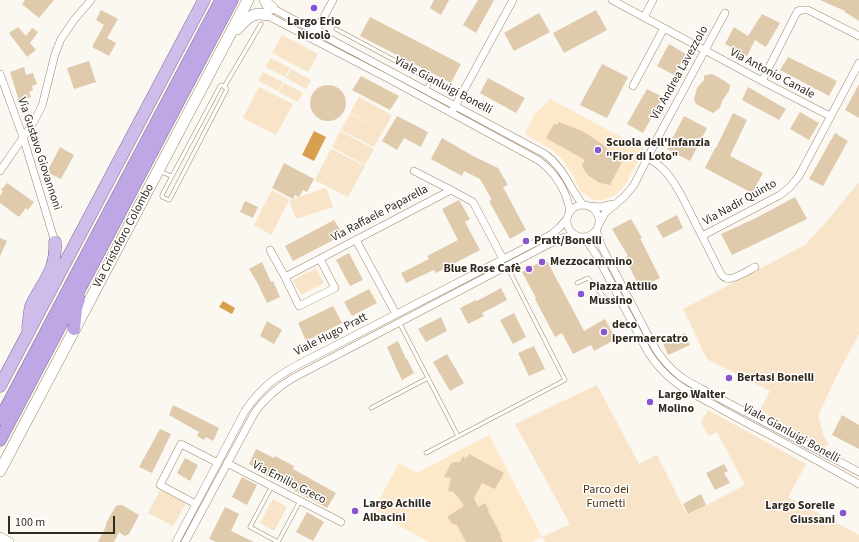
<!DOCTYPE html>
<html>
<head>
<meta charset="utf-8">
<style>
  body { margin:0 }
  #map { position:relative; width:859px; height:542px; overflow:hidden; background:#fbf7f1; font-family:"Source Sans 3",sans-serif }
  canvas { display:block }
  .scale { position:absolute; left:8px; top:516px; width:107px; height:18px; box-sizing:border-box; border:2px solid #322a1e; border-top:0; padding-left:5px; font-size:12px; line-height:14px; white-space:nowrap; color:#322a1e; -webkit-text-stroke:3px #fff; paint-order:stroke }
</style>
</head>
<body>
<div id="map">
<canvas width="859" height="542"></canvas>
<div class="scale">100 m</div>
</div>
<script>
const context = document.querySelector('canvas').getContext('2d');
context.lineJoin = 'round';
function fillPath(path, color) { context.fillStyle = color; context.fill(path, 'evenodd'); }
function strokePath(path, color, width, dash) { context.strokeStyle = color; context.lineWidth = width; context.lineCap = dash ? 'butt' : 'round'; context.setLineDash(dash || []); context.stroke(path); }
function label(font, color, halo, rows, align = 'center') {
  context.font = font + ' "Source Sans 3",sans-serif'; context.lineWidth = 3; context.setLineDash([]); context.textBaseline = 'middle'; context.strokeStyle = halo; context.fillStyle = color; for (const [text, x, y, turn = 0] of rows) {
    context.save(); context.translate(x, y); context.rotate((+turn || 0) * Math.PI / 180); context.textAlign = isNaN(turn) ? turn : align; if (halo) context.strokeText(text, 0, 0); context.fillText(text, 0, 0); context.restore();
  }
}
fillPath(new Path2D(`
  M550,99l94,50 -17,33 -9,11 -7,4 -8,3h-7l-5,-1 -10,-7 -11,-22 -8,-11 -10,-9 -27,-16 9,-19z
  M489,435l53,102 -10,5h-103l-35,-19 -3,-5 -17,-9 25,-46 18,10z`), '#fee8ca');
fillPath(new Path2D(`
  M282,35l36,19 -10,18 -36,-19z
  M270,58l20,10 -5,9 -19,-10z
  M291,69l20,11 -5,9 -20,-11z
  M263,72l20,10 -5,9 -20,-10z
  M284,83l19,10 -5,9 -19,-10z
  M259,87l34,17 -17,31 -33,-17z
  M359,97l33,18 -9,16 -33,-18z
  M350,114l33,17 -9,16 -33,-17z
  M340,131l34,18 -9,16 -33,-18z
  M331,149l34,17 -17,31 -33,-17z
  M859,182v152l-23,43 -18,39 6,21 5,7 -5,4 -64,-38 10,-19 -63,-32 -24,-50 122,-64 22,-24z
  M325,188l2,1 6,18 -37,12 -7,-19 -18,35 -17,-10 18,-35 18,10z
  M316,268l8,15 -23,12 -8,-15z
  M597,385l42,79 18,-9 30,60 58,-30 -28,-53 -8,4 -8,-14 7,-12 98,54 -18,33 71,38v7h-314l-3,-5 28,-13 -55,-100z
  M160,490l26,13 -13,23 -25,-13z
  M273,499l14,8 -13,24 -14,-8z`), '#f8e4c9');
fillPath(new Path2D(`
  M314,131l12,6 -12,24 -12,-6z
  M223,301l12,7 -3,6 -13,-7z`), '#d6a04e');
fillPath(new Path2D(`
  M25,0h29l-15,18 -17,-14z
  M434,0h15l-8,15 -11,-7z
  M478,0h16l-18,33 -13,-8z
  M820,0h39v21l-14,-9v-1z
  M101,10l17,9 -11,19 9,5 -7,13 -17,-9 12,-22 -8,-5z
  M596,10l11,20 -43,23 -11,-20z
  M539,13l11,19 -36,19 -10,-18z
  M762,14l18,9 -14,24 -11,-7 -8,16 -22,-12 9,-17 14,9z
  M370,17l91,47 -10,19 -91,-47z
  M18,27l8,9 6,-8 6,4 -8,11 6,7 -9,7 -18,-24z
  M669,44l17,10 -12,21 -17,-9z
  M788,57l49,24 -8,15 -49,-26z
  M89,61l7,21 -22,7 -7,-21z
  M602,64l26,13 -21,41 -27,-13z
  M24,67l2,8 7,-2 4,11 -5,2 1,4 -4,2 2,5 -12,4 -9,-29z
  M712,74l13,7 5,4 -1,6 -7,10 -2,7 -7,5 -17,-9 -2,-5 3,-11 7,-8v-4l2,-1z
  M361,76l38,20 -9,14 -38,-20z
  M488,78l37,20 -9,15 -36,-20z
  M859,84v34l-14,-8z
  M310 103a18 18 0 1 1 36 0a18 18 0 1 1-36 0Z
  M748,87l38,22 -7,11 -37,-20z
  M647,89l16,8 -20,36 -16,-9z
  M800,112l19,11 -10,17 -19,-11z
  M733,113l14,7 -17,36 33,17 -11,20 -47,-25 10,-20h1z
  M397,116l31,16 -7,15 -17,-9 -7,12 -15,-9z
  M684,116l23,12 -17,33 -23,-12z
  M559,122l23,9 13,8 12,9 -1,3 17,9 -13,25 -10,-2 -11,-7 -5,-6 -2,-5 3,-5 -39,-22 8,-14 3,1z
  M835,133l13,8 -25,45 -14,-7z
  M442,138l31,18 25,12 10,17 -5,2 23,43 -16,9 -21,-38 3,-1 -12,-21 -16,-8 -2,5 -31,-17z
  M60,147l14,8 -13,24 -14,-7z
  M284,163l30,16 -7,13 -4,-2 -4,7 -4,-2 -2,4 -21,-11z
  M7,183l27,19 -6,8 -2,-2 -7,9 -19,-14v-7l3,-5 -2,-1z
  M795,197l12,22 -75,36 -11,-21 35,-16z
  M459,200l11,19 -5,3 15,28 -44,23 -2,-3 -28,13 -5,-10 28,-14 -2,-3 31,-16 -16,-31z
  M245,201l13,6 -5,11 -13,-6z
  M677,215l6,13 -20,10 -7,-12z
  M631,219l11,19h-2l20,40 -20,10 -15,-30 3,-2 -16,-27z
  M334,220l9,15 -50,26 -8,-15z
  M0,238l7,3 -7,15z
  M349,253l14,27 -13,6 -14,-26z
  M546,259l38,72 21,-12 11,20 -22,12 -3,-6 -18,9 -11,-21 -7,4 -20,-38 1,-1 -14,-26z
  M262,262l9,20 2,-1 7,16 -13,6 -10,-21 -8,-13z
  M501,288l6,12 -25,13 2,3 -16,8 -8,-16 16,-8 1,1z
  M369,289l8,14 -25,13 -8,-14z
  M333,306l9,17 -36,18 -8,-18z
  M514,313l12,24 -13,7 -13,-24z
  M441,317l6,14 -21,11 -8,-13z
  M267,321l15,9 -8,14 -14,-8z
  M685,333l5,12 -22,10 -5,-12z
  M398,341l8,18h1l7,14 -12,7 -7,-14v-1l-8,-18z
  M534,346l11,23 -16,7 -11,-23z
  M447,354l17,29 -14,8 -17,-29z
  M173,405l46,23 -6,13 -7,-4 -2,3 -7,-4 2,-4 -30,-17z
  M842,415l17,10v24l-27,-14z
  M160,429l11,5 -19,39 -13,-6z
  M256,449l18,9 1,-2 19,10 -1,3 43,24 -9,15 -62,-33 1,-2 -17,-9z
  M469,454l35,19 -9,16 -13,-6 -8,15 4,9 7,-4 4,8h-1l13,24 -1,1 3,6h-37l-9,-17 -5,-1 -4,-6v-2l16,-10 -7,-10 -4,-4 -5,-1 3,-13 -7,-1 7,-14 3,-1h6l3,-6 3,3z
  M185,458l13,7 -8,16 -13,-8z
  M724,464l4,7 -4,2 6,10 -15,7 -9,-17z
  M242,477l15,8 -10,20 -15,-8z
  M701,494l5,11 -18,9 -5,-10z
  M119,505h3l17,10 -10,19 -4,2 -6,-4 -5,10h-16l8,-16v-3l10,-17z
  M225,507l14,7 -8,17 23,11h-38l-7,-3z
  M307,512l17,10 -11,19 -17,-9z`), '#e0caac');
const service = new Path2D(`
  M336,29l95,51 -5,10
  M224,87l-2,-2 -2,1 -58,109v2l7,3 1,-1 57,-110 -1,-1 -2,-1 37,-63
  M159,171l12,5
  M577,283l11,-5 21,25 10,-5
  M399,322l59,114
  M371,408l57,-30
  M426,453l139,-73 -58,-114
  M272,486l-22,41 28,15 22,-41`);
const minor = new Path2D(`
  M612,0l150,81 68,35
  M272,8l273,146c19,14 24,33 38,51
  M266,15l123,64 149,81c17,12 29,31 32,52
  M644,17l9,-17
  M314,35l19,-35
  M0,74l23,63 32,105
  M762,81l34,-67 2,-3 4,-1h6l51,26
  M633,86l31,-58
  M453,110l60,-110
  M648,158c5,3 10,6 15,11 16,16 28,47 39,67l78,-41 10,-8 9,-11 60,-113
  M0,171l33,-48 9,-17 13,-52 6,-15 13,-19 17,-20
  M414,171l37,19 22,12 30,57
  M567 221a16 16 0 1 1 32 0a16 16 0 1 1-32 0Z
  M589,206l12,1 12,-3
  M599,224l6,-11 19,-16 10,-12 23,-46 68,-126
  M596,230l6,17 49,94c7,13 18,27 30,36 6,4 13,8 19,11l159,84
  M702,236l19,38c2,2 3,4 5,4 6,3 23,-8 29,-11
  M584,237l13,19 51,96c18,29 39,39 68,54 17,10 35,19 52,28 30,16 61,33 91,50
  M356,240l40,74
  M270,250l15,27 166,-87
  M285,277l14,29 36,-18 -15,-29
  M227,463l114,59
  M196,504l-36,-19 21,-41 37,19
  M176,542l69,-131c18,-27 36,-38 64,-52l243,-125 7,-6 7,-8
  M185,542l70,-130c11,-15 23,-25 38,-34l256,-134 13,-6 12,-3`);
const tertiary = new Path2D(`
  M0,537l9,5`);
const secondary = new Path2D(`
  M265,0l3,5 4,3
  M237,29c8,-9 16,-18 29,-14
  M0,471l248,-471`);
const primary = new Path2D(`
  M28,328l2,-17 1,-5c11,-23 26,-36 24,-64
  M0,386l204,-386`);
const trunk = new Path2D(`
  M74,329l2,-21 3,-9
  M0,419l221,-419
  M0,440l232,-440`);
strokePath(service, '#9c876b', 4.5);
strokePath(minor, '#9c876b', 8);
strokePath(tertiary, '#9c876b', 10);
strokePath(secondary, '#9c876b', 12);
strokePath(primary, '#826d9a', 13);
strokePath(trunk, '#826d9a', 13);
strokePath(service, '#fff', 3.5);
strokePath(minor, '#fff', 7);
strokePath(tertiary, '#fff', 9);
strokePath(secondary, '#fff', 11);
strokePath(primary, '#cebdeb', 12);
strokePath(trunk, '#bea7e4', 12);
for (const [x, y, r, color] of [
  [314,8,4,"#8955cd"],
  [598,150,4,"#8955cd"],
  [526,241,4,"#8955cd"],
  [542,262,4,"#8955cd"],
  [529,269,4,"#8955cd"],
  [581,294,4,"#8955cd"],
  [604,332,4,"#8955cd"],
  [729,378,4,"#8955cd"],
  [650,402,4,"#8955cd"],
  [355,511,4,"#8955cd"],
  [843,513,4,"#8955cd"]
]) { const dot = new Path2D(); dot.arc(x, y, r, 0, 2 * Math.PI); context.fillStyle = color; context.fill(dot); strokePath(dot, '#fff', 1.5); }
label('bold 12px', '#322a1e', '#fff', [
  ["Largo Erio",314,22,"center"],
  ["Nicolò",314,36,"center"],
  ["Scuola dell'Infanzia",606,143],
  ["\"Fior di Loto\"",606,157],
  ["Pratt/Bonelli",534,241],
  ["Mezzocammino",550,262],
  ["Blue Rose Cafè",521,269,"right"],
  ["Piazza Attilio",589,287],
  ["Mussino",589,301],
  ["deco",612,325],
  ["ipermaercatro",612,339],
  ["Bertasi Bonelli",737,378],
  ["Largo Walter",658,395],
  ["Molino",658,409],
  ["Largo Achille",363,504],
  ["Albacini",363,518],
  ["Largo Sorelle",835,506,"right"],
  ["Giussani",835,520,"right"]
], 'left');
label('12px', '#322a1e', '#fff', [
  ["Via Andrea Lavezzolo",680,73,-61],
  ["Via Antonio Canale",772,74,28],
  ["Viale Gianluigi Bonelli",443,86,28],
  ["Via Gustavo Giovannoni",39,154,72],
  ["Via Nadir Quinto",740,203,-29],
  ["Via Raffaele Paparella",380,214,-28],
  ["Via Cristoforo Colombo",124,236,-62],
  ["Viale Hugo Pratt",331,335,-27],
  ["Viale Gianluigi Bonelli",791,434,29],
  ["Via Emilio Greco",289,483,27]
]);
label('12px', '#47300d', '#fff', [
  ["Parco dei",606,490],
  ["Fumetti",606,504]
]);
</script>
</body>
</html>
